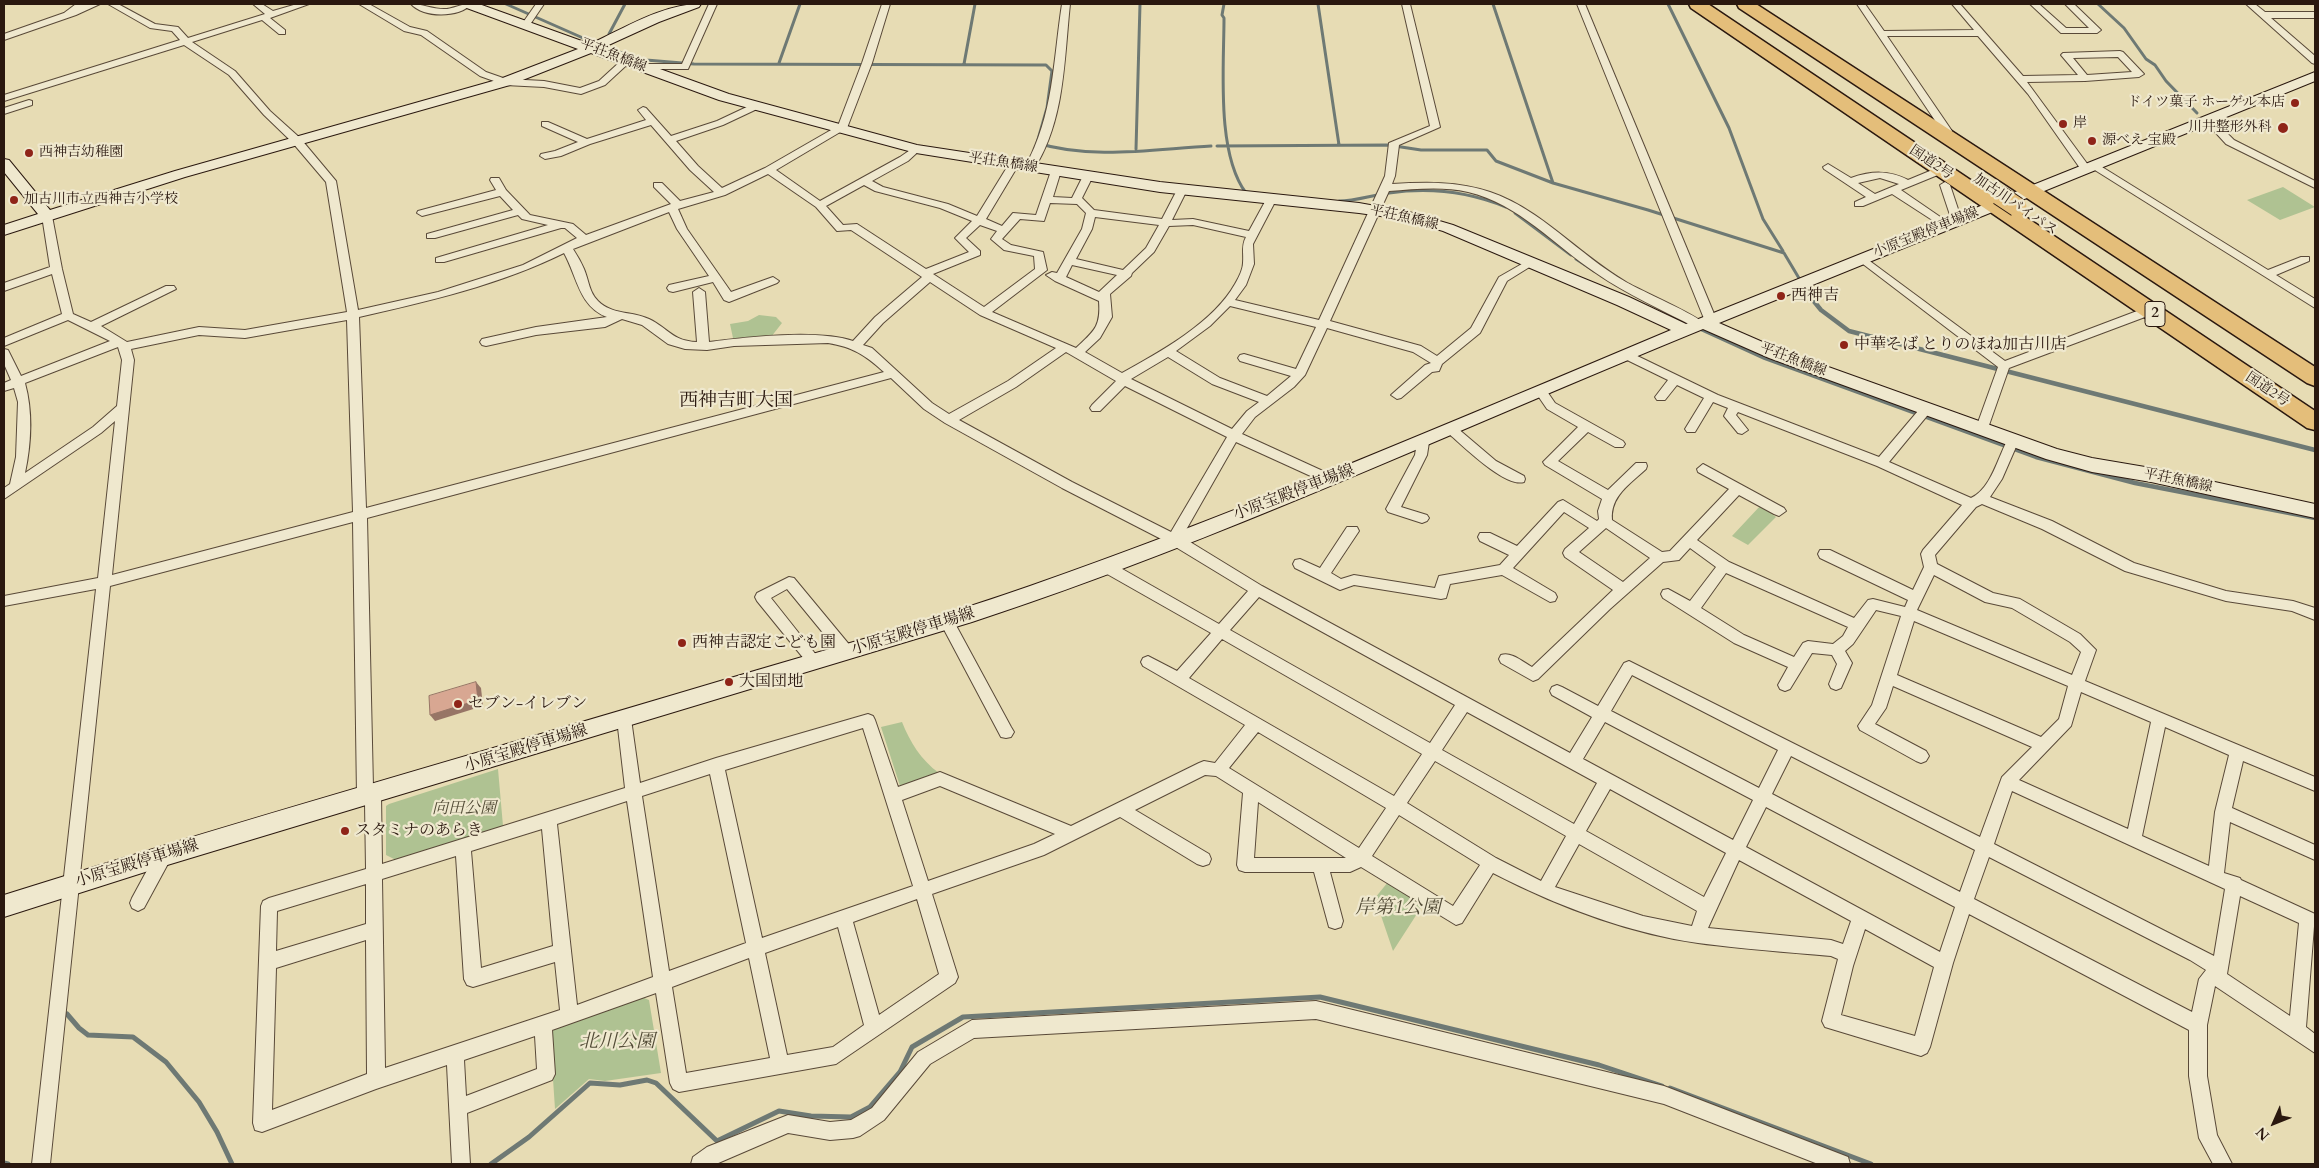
<!DOCTYPE html>
<html>
<head>
<meta charset="utf-8">
<style>
  body { margin:0 }
  #map { position:relative; width:2319px; height:1168px; overflow:hidden; background:#e7dcb4; font-family:Cardo,serif }
  canvas { display:block }
  .frame { position:absolute; inset:0; border:5px solid #2a180f; pointer-events:none }
  .north { position:absolute; left:2249px; top:1098px; width:50px; height:50px; -webkit-text-stroke:4px #efe8ce; paint-order:stroke; rotate:226deg; font-size:14px; font-weight:700; line-height:20px; text-align:center; color:#2a180f }
  .north::after { content:''; display:block; margin:auto; width:18px; height:22px; background:#2a180f; clip-path:polygon(50% 0,100% 100%,50% 72%,0 100%) }
</style>
</head>
<body>
<div id="map">
<canvas width="2319" height="1168"></canvas>
<div class="frame"></div>
<div class="north">N</div>
</div>
<script>
const context = document.querySelector('canvas').getContext('2d');
context.lineJoin = 'round';
function fillPath(path, color) { context.fillStyle = color; context.fill(path, 'evenodd'); }
function strokePath(path, color, width, dash) { context.strokeStyle = color; context.lineWidth = width; context.lineCap = dash ? 'butt' : 'round'; context.setLineDash(dash || []); context.stroke(path); }
function label(font, color, halo, rows, align = 'center') {
  context.font = font + ' Cardo,"Noto Serif JP",serif'; context.lineWidth = 4.5; context.setLineDash([]); context.textBaseline = 'middle'; context.strokeStyle = halo; context.fillStyle = color; for (const [text, x, y, turn = 0] of rows) {
    context.save(); context.translate(x, y); context.rotate((+turn || 0) * Math.PI / 180); context.textAlign = isNaN(turn) ? turn : align; if (halo) context.strokeText(text, 0, 0); context.fillText(text, 0, 0); context.restore();
  }
}
fillPath(new Path2D(`
  M2283,187l32,20 -35,13 -33,-20z
  M759,315l17,2 6,6 -11,14 -38,1 -3,-14 18,-3z
  M1761,505l12,6 -2,2 5,4 -28,28 -16,-9z
  M902,722c8,20 19,38 37,51l-39,13 -19,-59z
  M498,769l5,57 -107,34 -10,-5v-49l3,-2z
  M1388,882l36,21 -31,48 -18,-53z
  M642,997l7,3 12,73 -56,8 -16,-2 -34,30 -5,-75 5,-6z`), '#afc292');
strokePath(new Path2D(`
  M506,4l77,34
  M1224,4l-2,11 2,3c0,49 -8,135 22,175
  M1318,4l21,141
  M1493,4l60,179
  M1668,4l61,124 34,91 20,32
  M2098,4l26,24 22,31 9,6 11,16 31,32
  M609,34l16,-30
  M619,52l27,8 48,4 352,1 6,6 -5,37 -10,35c55,17 117,6 174,3
  M779,63l21,-59
  M964,64l11,-60
  M1217,146l171,-1 33,5h66l9,11 57,22 95,27 136,43 25,42
  M1136,149l4,-145
  M1339,201c17,0 33,-6 50,-8 41,-6 78,-2 117,14
  M1515,213l56,42
  M1576,259l20,13`), '#6e7974', 3);
strokePath(new Path2D(`
  M1808,294l13,16 28,21 466,119
  M1697,327l68,31 271,99 99,26 180,35`), '#6e7974', 4.5);
strokePath(new Path2D(`
  M67,1014l12,14 9,7 45,2 33,25 33,40 18,30 15,32
  M1670,1088l201,76
  M4,1163l4,1
  M491,1164l38,-27 61,-54 30,2 27,-5 9,3 61,58 62,-30 32,5 40,1 19,-10 30,-35 12,-25 51,-30 357,-20 279,68 63,21`), '#6e7974', 5);
const street = new Path2D(`
  M76,4h9l-1,1 16,-1 -24,11 -72,25v-6l60,-21z
  M108,4h10l37,20 23,3 10,11 77,-24 -12,-10h9l11,7 24,-7h12l-39,14 15,12v4h-6l-17,-14 -70,22 43,29 35,40 30,27 36,43 22,129 80,-18 85,-27 54,-27 -12,-10h-4l-117,34h-8v-4l112,-33 -26,-6 -4,-4 -83,23h-8v-4l86,-24 -13,-14 -78,20 -5,-3 1,-2 78,-21 -6,-10 1,-2h8l7,12 24,25 43,9 13,11 85,-31 -17,-17v-4h8l18,18 34,-9 -24,-22 -39,-45 -61,19 -29,12 -16,3 -5,-3 1,-2 14,-3 23,-9 -36,-16v-4h6l39,17 59,-19 -8,-10 5,-3 3,1 25,28 46,-15 34,-16h6v4l-34,16 -47,16 22,25 24,22 43,-20 73,-42 24,-63 20,-59h8l-18,59 -25,65 -71,42 44,31 80,-44 16,-11 5,3 -13,12 -36,20 11,6 65,17 29,12 32,-52 5,-3 5,3 -33,55 16,7 11,-13 23,2 15,-44 5,-3 5,3 -8,26 19,1 12,-24h8l1,2 -11,22 12,12 68,9 15,-29 5,-3 5,3 -15,30 21,-1 56,12 18,-33h8l1,2 -23,44 1,20 -8,21 -11,15 84,20 66,-144 4,-33 41,-17 -28,-122h8l30,123 -41,18 -4,31 -3,8c33,-2 66,-3 98,8 51,17 89,63 136,90 15,9 72,33 80,43l-6,4 -4,-1c-33,-18 -69,-33 -100,-55 -42,-28 -77,-69 -128,-81 -25,-6 -53,-3 -79,-1l-59,130 91,25 16,10 34,-28 28,-51 28,-16 4,-1 5,3 -29,18 -27,52 -38,31 -3,7 -7,1 -31,26 -4,1 -6,-4 34,-30 6,-2 -18,-11 -86,-24 -22,47 -11,12 -39,30 -13,17 94,43 1,3 -1,3h-10l-90,-41 -54,95 80,49 308,167 22,-36 -40,-22 -2,-4 2,-4 5,-2 5,2 36,19 26,-43 5,-2 351,176 22,-60 30,-30 -139,-61 -7,22 -11,16 51,27 3,5 -3,5 -5,2 -5,-2 -56,-31 -2,-4 14,-21 29,-89 -25,-6 -23,34 -8,7 7,12 -11,25 -5,2 -5,-2 -2,-4 8,-20 -5,-9 -20,-2 -22,36 -5,2 -5,-2 -2,-4 10,-18 -54,-24 -71,-45 -2,-4 2,-4 5,-1 22,12 26,-34 -26,-19 -11,12 -16,2 -53,47 -72,70 -5,2 -32,-18 -2,-4 2,-4c10,-4 22,7 31,12l81,-77 -48,-33 -2,-4 2,-4 24,-21 -25,-16 -51,56 42,25 2,4 -2,4 -5,1 -48,-27 -52,9 -4,14 -5,1 -87,-14 -14,5 -45,-22 -2,-4 2,-4 5,-1 20,9 27,-41h10l2,4 -28,42 10,6 13,-4 81,13 4,-12 61,-11 9,-10 -29,-14 -2,-4 2,-4h10l27,13 41,-44 5,-2 34,21 2,-2 -1,-8 4,-12 -57,-34 -2,-3 35,-35 -31,-18 -13,-19 6,-4 4,1 11,16 68,38 2,3 -2,3h-8l-27,-15 -30,29 50,29 28,-27h10l1,3 -1,3c-16,15 -36,27 -34,51l50,32 8,-1 59,-62 -31,-17 -1,-3 6,-5 81,44 2,3 -7,5 -5,-2 -35,-19 -42,45 32,22 125,56 14,-18 5,-1 32,8 3,-7 -88,-42 -2,-4 2,-4h10l83,40 11,-23 -3,-13 2,-4 39,-45 -85,-39 -139,-54 -2,3 12,15 -6,4 -4,-1 -14,-17 4,-8 -15,-6 -18,30h-8l-2,-3 19,-31 -27,-13 -12,15h-8l-2,-3 13,-17 -45,-22 -2,-3 2,-3 4,-1 91,44 161,62 44,-52h8l2,3 -2,3 -42,51 82,36c21,-10 27,-42 38,-61h8l2,3 -17,39 -12,18 62,24 82,42 92,28 67,10 22,7v12l-23,-9 -66,-10 -101,-30 -83,-42 -60,-25 -6,3 -41,48 2,9 56,29 27,6 60,35 16,16 -11,31 230,96v14l-72,-30 -11,47 83,37v15l-85,-38 -6,51 16,5 1,2 74,34 -9,113 9,7v19l-100,-67 -8,39v51l10,59 15,29h-19l-14,-26 -10,-62v-46l-220,-116 -16,49 -23,84 -3,6 -6,3 -96,-29 -3,-6 16,-62 -7,-3c-44,-4 -89,-7 -133,-13 -70,-10 -143,-38 -205,-70l-31,50 -6,2 -95,-58 -11,5h-20l13,49 -2,6 -6,2 -6,-2 -15,-55h-69l-6,-2 -2,-5 6,-72 -27,-17 -11,-1 -70,35 74,44 2,5 -2,5 -6,2 -6,-2 -77,-47 -76,38 -112,39 26,83 -3,6 -119,81 -157,28 -6,-3 -3,-6 -14,-90 -104,37 3,44 -3,6 -85,33 3,51h-18l-5,-99 -71,24 -114,43 -7,-2 -2,-7 8,-217 2,-5 6,-3 97,-29 -1,-66 -6,-2 -2,-5 -4,-274 -243,64 -60,578h-18l64,-575 -92,17v-10l94,-18 17,-157 -14,12 -97,66v-11l6,-4 6,-27 2,-55 -4,-14 -10,3v-8l7,-3 -7,-16v-15l4,1 13,26 89,-35 -42,-21 -64,26v-8l58,-24 -10,-40 -48,17v-8l46,-16 -8,-51 5,-3 5,3 10,53 11,45 18,8 75,-36h8l2,3 -75,37 26,16 72,-15 46,3 102,-18 -21,-130 -34,-40 -28,-27 -35,-40 -45,-30 -180,56v-6l176,-55 -8,-9 -22,-3zM768,174l48,33 21,24 14,-1 71,47 -47,40 -22,24c-34,-12 -108,-4 -144,1l-4,-50 -6,-4 -6,4 4,50c-25,-1 -29,-14 -48,-23 -17,-8 -37,-4 -51,-18 -9,-9 -9,-20 -14,-32 -3,-7 -7,-14 -11,-20l96,-37 8,17 32,47 -40,9 -2,3 2,3 4,1 40,-10 11,18 5,2 48,-19 2,-2 -6,-4 -42,15 -44,-63 -9,-20 47,-14zM864,185l11,6 65,17 32,13 -17,17 14,14 -43,17 -69,-45 -14,1 -17,-19zM1050,203l27,1 9,9 -4,16 -25,44 -5,-1 -6,3 9,6 44,20c2,26 -5,30 -23,47l-84,-36 55,-42 -4,-18 -32,-7 -9,-6 18,-20 24,2zM1095,217l64,8 -13,23 -23,22 -47,-11 16,-30zM980,225l17,6 -6,8 13,11 30,6 1,13 -51,38 -51,-33 47,-19v-4l-14,-13zM1193,225l53,12c-5,9 -2,16 -3,26 0,6 -5,16 -8,21 -22,39 -75,68 -113,89l-37,-21 15,-14 12,-21 -2,-23 21,-18 1,-3 22,-21 15,-26zM564,253c13,23 15,54 43,64l-71,10 -54,12 -2,3 2,3 4,1 50,-11 69,-8 17,-8 20,6 26,19 17,5 22,1 27,-4 94,-3c25,4 37,12 56,29l-518,136 -7,-191c70,-16 140,-32 205,-64zM1072,265l45,10 -18,17 -33,-15zM930,282l50,33 76,33 -48,33 -59,33 -17,-11 -60,-55 -9,-3 20,-22zM1230,306l86,21 -20,42 -52,-15 -4,1 -2,3 2,3 51,15 -24,20 -47,-18 -44,-27 34,-25zM347,320l6,192 -241,63 22,-215 -3,-11 68,-14 46,3zM118,347l4,13 -5,46 -24,21 -68,46c6,-28 8,-61 0,-90zM1066,352l50,29 -24,24 -2,3 2,3h8l25,-25 102,51 -56,95 -99,-50 -113,-62 57,-33zM1168,357l44,27 47,18 -12,9 -15,18 -101,-50zM891,378l33,31 21,14 117,65 107,55 79,48 -29,33 -109,-62h-10l-2,4 2,4 111,63 -34,38 -29,-15 -5,2 -2,4 2,4 102,59 -30,38 -11,-2 -5,2 -128,63 -131,-54 -42,15 -23,-67 -2,-4 -5,-2 -152,44 -76,25 -9,-64 -2,-4 -5,-2 -5,2 -2,4 8,69 -243,76 -1,-70 -2,-5 -6,-2 -6,-269zM1606,528l44,30 -27,24 -44,-30zM1726,573l122,54 -5,9 -10,8 -25,-3 -5,2 -9,14 -50,-22 -43,-27zM1934,575l51,27 27,6 58,34 11,10 -9,23 -155,-65zM1259,597l196,108 -25,38 -200,-113zM1914,621l154,65 -9,33 -18,18 -144,-62zM1222,639l200,115 -28,42 -205,-118zM1632,675l146,75 -19,38 -148,-77zM2081,692l70,30 -23,107 -109,-49 52,-54zM1467,712l130,71 -23,41 -132,-74zM1605,722l148,78 -20,40 -150,-81zM2165,727l64,28 -14,57 -6,54 -67,-30zM863,728l50,158 -151,52 -37,-168zM1258,732l128,76 -27,40 -130,-80zM1791,756l184,94 -15,42 -188,-98zM1435,761l131,75 -25,45 -45,-23 -89,-55zM710,774l36,169 -77,28 -27,-175zM940,786l115,48 -21,10 -106,37 -26,-81zM1610,789l116,64 -22,44 -118,-66zM2012,791l213,98 -11,67 -220,-112zM627,801l26,176 -76,28 -20,-181zM1258,802l88,56h-92zM1766,807l189,100 -15,45 -194,-105zM1399,815l81,50 -27,41 -81,-50zM542,829l11,117 -72,22 -10,-117zM1579,844l118,67 -5,15 -49,-10 -88,-29zM456,856l8,123 3,6 6,2 82,-25 5,48 -175,58 -3,-189zM1989,857l201,103 16,10 -7,9 -7,33 -218,-113zM1739,860l112,61 -8,23 -12,-4 -123,-12zM366,884v40l-90,27 1,-40zM2240,896l59,27 -9,93 -63,-42zM917,899l22,75 -60,41 -26,-93zM838,927l26,98 -31,22 -46,8 -22,-102zM1865,929l69,38 -19,69 -74,-21 12,-49zM366,940l1,134 -95,36 4,-142zM749,958l21,100 -84,15 -14,-86zM535,1036l2,33 -71,27 -2,-36z
  M359,4h10l41,23 17,4 59,41 20,7 38,2 36,7 19,-7 24,-22 8,2 -26,24 -24,9 -37,-7 -39,-2 -25,-9 -59,-41 -17,-4z
  M411,4c11,0 21,5 33,5 10,0 18,-6 28,-5 -14,14 -48,14 -61,0z
  M536,4h8l-15,22h-6l-1,-2z
  M709,4h8l-29,65h-51l-2,-2 5,-3h42z
  M1062,4h8c-6,56 -5,116 -36,165l-4,1 -5,-3c29,-53 28,-105 37,-163z
  M1577,4h8l132,317 -2,3 -4,1 -6,-4z
  M1857,4h8l19,27 90,-1 -22,-26h8l63,72 55,-1 -17,-20 2,-2 57,-2 3,1 21,22 -5,3 -54,4 -58,1 64,87 -5,3 -4,-1 -54,-77 -50,-58h-91l65,95 -1,6 -5,3 -5,-3 1,-6zM2118,57l14,15 -45,3 -14,-17z
  M2030,4h9l27,24h23l-24,-24h9l27,26 -4,3h-36z
  M2246,4h9l10,8h50v6h-44l44,38v8l-3,-1z
  M29,100l3,1v4l-28,9v-6z
  M2209,117l3,1 22,22 81,41v7l-89,-44 -22,-24z
  M2094,162l174,108 33,-13h8v4l-33,14 39,24v9l-225,-141 -1,-2z
  M1828,164l23,14c20,-7 38,-8 57,2l29,-12h8v4l-44,18 51,35 -1,2h-8l-51,-33 -29,12h-8v-4l11,-5 -42,-28 -1,-2zM1880,178l19,6 -24,10 -17,-11z
  M1945,182l5,3 12,36 -1,2 -4,1 -5,-3 -12,-36z
  M1863,256l142,105 140,-53 4,-1 6,4 -2,3 -144,54 -21,60 -6,4 -6,-4 22,-61 -139,-106v-4z
  M1452,426l4,1 40,34 28,15 1,3 -1,3c-19,6 -62,-37 -76,-49l-2,-3 2,-3z
  M1423,438l6,4 -2,13 -26,52 26,8 2,3 -2,3 -5,2 -34,-11 -2,-3 29,-54 2,-13z
  M789,577l5,1 58,70 2,4 -2,4 -5,2 -5,-2 -55,-67 -16,9 50,63 -2,4 -5,2 -5,-2 -52,-64 -2,-4 2,-4z
  M947,616l5,2 59,109 3,5 -3,5 -5,1 -5,-1 -61,-115 2,-4z
  M164,848l6,2 2,5 -2,5 -26,48 -6,3 -6,-3 -2,-5 2,-5 26,-48z
  M1316,1001l348,85 184,71 2,7h-32l-154,-60 -348,-85 -342,19 -44,26 -46,56 -24,16 -7,2 -23,2 -42,-7 -72,31h-25l2,-7 14,-10 81,-32 42,7 21,-2 21,-12 46,-56 54,-32z`);
const secondary = new Path2D(`
  M462,4h17l111,40c35,-16 72,-40 111,-40l-2,3 -40,15 -57,26 127,46 188,51 243,37 199,21 50,9 44,13 176,72 57,27 629,-252v9l-596,242 62,27 276,99 35,9 59,10 164,36v14l-164,-36 -59,-10 -46,-13 -277,-101 -66,-29c-243,99 -481,211 -731,293l-808,244 -160,51v-22c237,-75 475,-142 713,-213 104,-31 210,-60 313,-96 217,-76 429,-167 641,-256l-54,-25 -174,-74 -41,-12 -43,-6 -199,-21 -244,-39 -197,-53 -128,-47 -81,32 -325,92 -181,58v-10l34,-11 -34,-42v-13l5,1 41,50 125,-39 325,-92 78,-30 -114,-42z`);
const highway = new Path2D(`
  M1689,4h19l607,407v19l-8,-2 -616,-420z
  M1737,4h19l559,363v19l-8,-3 -568,-375z`);
strokePath(street, '#594938', 2);
strokePath(secondary, '#2a180f', 2);
strokePath(highway, '#2a180f', 3);
fillPath(street, '#efe8ce');
fillPath(secondary, '#efe8ce');
fillPath(highway, '#e4be7a');
const highwayBridge = new Path2D(`
  M1999,195l18,12`);
strokePath(highwayBridge, '#2a180f', 21, []);
strokePath(highwayBridge, '#e4be7a', 19);
fillPath(new Path2D(`
  M476,682l5,6 2,18 -48,15 -5,-6z`), '#977566');
const building = new Path2D(`
  M476,682l2,18 -48,15 -1,-19z`);
fillPath(building, '#d8a792');
strokePath(building, '#977566', 1);
for (const [x, y, r, color] of [
  [2295,103,5,"#8f2418"],
  [2063,124,5,"#8f2418"],
  [2283,128,6,"#8f2418"],
  [2092,141,5,"#8f2418"],
  [29,153,5,"#8f2418"],
  [14,200,5,"#8f2418"],
  [1781,296,5,"#8f2418"],
  [1844,345,5,"#8f2418"],
  [682,643,5,"#8f2418"],
  [729,682,5,"#8f2418"],
  [458,704,5,"#8f2418"],
  [345,831,5,"#8f2418"]
]) { const dot = new Path2D(); dot.arc(x, y, r, 0, 2 * Math.PI); context.fillStyle = color; context.fill(dot); strokePath(dot, '#efe8ce', 2); }
label('14px', '#2a180f', '#efe8ce', [
  ["平荘魚橋線",613,56,21],
  ["平荘魚橋線",1003,163,9],
  ["国道2号",1931,163,34],
  ["加古川バイパス",2015,205,34],
  ["平荘魚橋線",1404,218,13],
  ["小原宝殿停車場線",1926,233,-22],
  ["平荘魚橋線",1793,360,21],
  ["国道2号",2267,390,34],
  ["平荘魚橋線",2178,481,12]
]);
label('14px', '#2a180f', '#efe8ce', [
  ["ドイツ菓子 ホーゲル本店",2285,103,"right"],
  ["岸",2073,124],
  ["川井整形外科",2272,128,"right"],
  ["源べえ 宝殿",2102,141],
  ["西神吉幼稚園",39,153],
  ["加古川市立西神吉小学校",24,200]
], 'left');
for (const [x, y, w] of [
  [2155,314,20]
]) { const box = new Path2D(); box.roundRect(x - w / 2, y - 12.5, w, 25, 4); context.fillStyle = '#efe8ce'; context.fill(box); strokePath(box, '#2a180f', 1); }
label('bold 15px', '#2a180f', null, [
  ["2",2155,314]
]);
label('16px', '#2a180f', '#efe8ce', [
  ["西神吉",1791,296],
  ["中華そば とりのほね加古川店",1854,345],
  ["西神吉認定こども園",692,643],
  ["大国団地",739,682],
  ["セブン-イレブン",468,704],
  ["スタミナのあらき",355,831]
], 'left');
label('16px', '#2a180f', '#efe8ce', [
  ["小原宝殿停車場線",1294,493,-21],
  ["小原宝殿停車場線",913,632,-17],
  ["小原宝殿停車場線",526,749,-17],
  ["小原宝殿停車場線",137,864,-17]
]);
label('italic 16px', '#524b36', '#efe8ce', [
  ["向田公園",464,809]
]);
label('19px', '#2a180f', '#efe8ce', [
  ["西神吉町大国",736,402]
]);
label('italic 19px', '#524b36', '#efe8ce', [
  ["岸第1公園",1398,909],
  ["北川公園",617,1043]
]);
</script>
</body>
</html>
